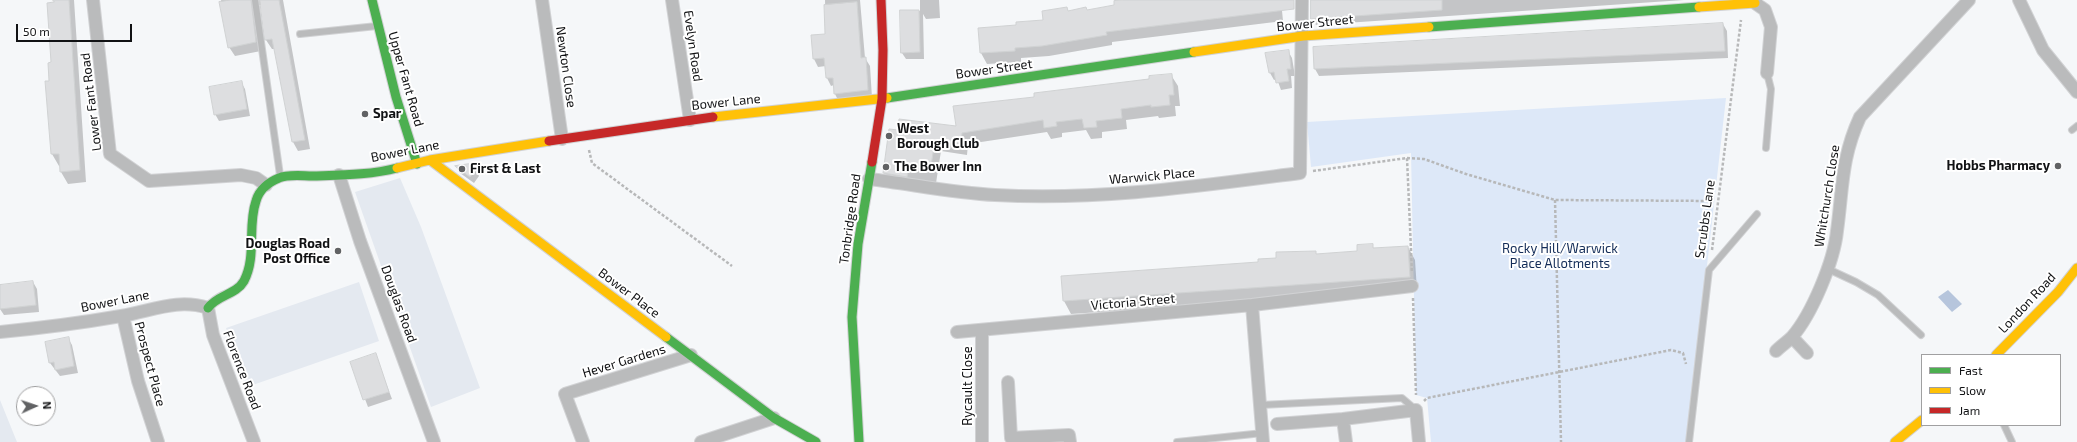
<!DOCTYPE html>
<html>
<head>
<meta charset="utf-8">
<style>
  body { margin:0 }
  #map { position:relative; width:2077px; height:442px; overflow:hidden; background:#f5f7f9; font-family:"Exo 2",sans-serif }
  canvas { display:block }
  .legend { position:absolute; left:1921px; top:354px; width:140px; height:72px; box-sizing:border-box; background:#fff; border:1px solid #a0a0a1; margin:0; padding:5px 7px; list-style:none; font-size:12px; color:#111214 }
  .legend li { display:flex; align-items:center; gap:8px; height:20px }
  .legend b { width:20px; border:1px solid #a0a0a1 }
  .north { position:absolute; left:16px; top:386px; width:40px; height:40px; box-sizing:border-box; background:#fff; border:1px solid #a0a0a1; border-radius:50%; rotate:87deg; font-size:11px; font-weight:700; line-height:16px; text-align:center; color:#111214 }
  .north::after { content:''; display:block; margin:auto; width:14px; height:18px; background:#616264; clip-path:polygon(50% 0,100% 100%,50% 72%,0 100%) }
  .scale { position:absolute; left:16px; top:24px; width:116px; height:18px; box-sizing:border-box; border:2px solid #111214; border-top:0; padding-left:5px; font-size:12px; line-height:14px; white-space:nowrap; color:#111214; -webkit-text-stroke:3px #fff; paint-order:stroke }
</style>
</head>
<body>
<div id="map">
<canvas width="2077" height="442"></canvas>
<ul class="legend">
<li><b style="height:5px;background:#4caf50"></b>Fast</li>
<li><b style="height:5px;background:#ffc107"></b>Slow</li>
<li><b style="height:5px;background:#c62828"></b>Jam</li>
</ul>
<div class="north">N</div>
<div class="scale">50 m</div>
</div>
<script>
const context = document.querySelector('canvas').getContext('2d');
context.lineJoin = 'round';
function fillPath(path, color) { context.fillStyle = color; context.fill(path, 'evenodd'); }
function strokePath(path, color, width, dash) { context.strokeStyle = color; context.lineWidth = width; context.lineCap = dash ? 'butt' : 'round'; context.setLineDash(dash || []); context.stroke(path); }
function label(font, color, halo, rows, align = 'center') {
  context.font = font + ' "Exo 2",sans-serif'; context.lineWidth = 4; context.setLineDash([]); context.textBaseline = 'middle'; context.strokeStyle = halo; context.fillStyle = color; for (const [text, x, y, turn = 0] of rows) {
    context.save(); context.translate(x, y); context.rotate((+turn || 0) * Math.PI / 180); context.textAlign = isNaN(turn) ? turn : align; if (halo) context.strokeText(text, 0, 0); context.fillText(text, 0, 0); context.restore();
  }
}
fillPath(new Path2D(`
  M400,178l21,49 59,161 -49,19 -76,-215z
  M359,282l20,59 -132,46 -21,-59z
  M0,400l17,42h-17z`), '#e4e9f0');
fillPath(new Path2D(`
  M1726,98l-39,344h-256l-4,-44 -11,-3 -5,-242 -100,14 -4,-45z`), '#dde8f8');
fillPath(new Path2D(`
  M1948,290l14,14 -10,8 -14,-15z`), '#b6c5dc');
fillPath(new Path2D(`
  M54,0h20l12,182 -18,2 -7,-12v-6h-2l-7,-12 -1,-72z
  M221,0h62l27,149 -12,2 -5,-9 -18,-93h-3l-6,-9 -5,-35h-3l3,46 -26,5 -6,-9z
  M825,0h35l5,58 5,8 2,32 -33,4 -4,-8 -1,-9 -3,1 -4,-8 -1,-12 -8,1 -4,-8 12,-24z
  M920,0h19l1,18 -14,1 -3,-5 1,45h-18l-4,-6v-42h18z
  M1132,0h149l2,21 -171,21v3l-63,11 -28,2v4l-34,2 -6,-11 36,-27 28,-5 21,-13 2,4 19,-1 28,-5z
  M1312,0h372l-368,25 -4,-7z
  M1723,24l4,7 1,27 -409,18 -4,-7 -1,-21z
  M1288,51l4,7 3,18h-4l1,12 -11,2 -4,-11 -3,1 -4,-7z
  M1171,75l7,11 2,20h-5l1,10 -17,2 -1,-2 -32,4 1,9 -25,3v6l-11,1 -5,-9 -24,3v4l-11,2 -4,-7 -79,12 -1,11 -26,-4 -5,32 -46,1 -6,-11 15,-42 58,-4 78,-29z
  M241,82l4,7 5,27 -31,5 -4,-7z
  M456,167l19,2 4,7 -5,7 -14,-10z
  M1372,245l2,4 34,-2 7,13 2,30 -346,24 -7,-13 251,-49 2,3 41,-3z
  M33,282l4,7 2,23 -35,3 -4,-6v-23z
  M68,338l4,7 6,28 -18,3 -10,-13z
  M375,354l17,45 -24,8 -17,-45z`), '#0003');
const building = new Path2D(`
  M53,0h16l11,170 -20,2 -1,-18h-8l-6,-73h4l-1,-18 3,-1 -4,-59 7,-1z
  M231,0h20l5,42 -28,6 -9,-46z
  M260,0h19l26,140 -13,2 -20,-103 -7,1z
  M1123,0h171v9l-188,23 1,3 -65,11 -27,2v3l-35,2 -2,-25 38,-3v-3l27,-2 -1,-9 25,-4 1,4 18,-4 1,3 27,-5v-4z
  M1311,0h131v10l-131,9z
  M857,2l4,56 5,-1 2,33 -34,4 -1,-16h-7l-2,-20 -11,1 -2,-24 14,-1 -1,-29z
  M900,10h19l1,42 -19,1z
  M1723,23l2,28 -411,18 -1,-22z
  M1289,50l2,19h-4l2,12 -13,2 -2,-11 -5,1 -4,-20z
  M1172,74l2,21h-5l1,10 -19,2v-2l-30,4 1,9 -26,3 1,6 -13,1 -2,-9 -26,3 1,4 -13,2 -1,-8 -81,13 -1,11 -26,-4 -5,32 -22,-3 -1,8 -24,-4 6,-44 9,1 1,-11 57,7 -3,-20 81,-9v-4l115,-14v-3z
  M242,81l5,28 -33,6 -5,-28z
  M469,164l7,5 -6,8 -15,-11z
  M1373,244v4l35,-2 2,31 -347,24 -2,-25 197,-14v-3l18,-1v-6l40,-1v3l41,-3v-6z
  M33,281l3,24 -36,4v-24z
  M69,337l5,29 -19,4 -1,-8 -5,1 -4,-21z
  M376,353l13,39 -26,8 -13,-38z`);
fillPath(building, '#dddee0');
strokePath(building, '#d0d2d3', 1);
const lane = new Path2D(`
  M255,0l25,175
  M300,34l77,-8
  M2072,130l5,-4
  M1766,148l5,-59 -4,-16
  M1828,269l28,13 22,13 43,40
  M1261,405l141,-7 14,12
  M2004,425l8,17
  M1177,442l86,-9
  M1689,442l20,-172 48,-56`);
const street = new Path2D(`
  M93,0l17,154 39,27 92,-6 15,3 10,7
  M542,0l20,139
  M672,0l18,120
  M1756,0l-1,3 10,7 6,17 -4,46
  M2019,0l24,50 34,42
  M339,175l21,66 74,201
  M869,179c42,5 84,14 126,16 103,6 204,-9 305,-22l2,-173
  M1252,305l11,137
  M123,316l15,65 20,61
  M982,330v112
  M0,332c41,-4 81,-9 121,-16 31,-5 56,-18 87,-8l5,27 41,107
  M957,332l295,-27 160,-19
  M1792,337l15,16
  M1776,351c5,-5 11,-9 16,-14 20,-23 42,-76 45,-106 6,-43 4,-73 23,-114l109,-117
  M1008,382l3,56 58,-3 1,7
  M1343,419l3,23
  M1277,424l66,-5 73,-9 3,32
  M583,442l-18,-48 126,-39
  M701,442l73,-24`);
const fast = new Path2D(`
  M372,0l24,97 21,67
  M1429,27l270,-20
  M887,98l307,-46
  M208,308c9,-13 28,-13 36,-27 13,-25 3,-54 12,-80 3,-11 13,-19 23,-23 9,-4 24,-2 33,-2 28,-1 59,-1 85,-8
  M666,337l108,81 42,24
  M859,442l-7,-125 6,-73 14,-82`);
const slow = new Path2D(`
  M1699,7l56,-4
  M1194,52l109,-16 126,-9
  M713,117l174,-19
  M430,160l236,177
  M397,168l33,-8 119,-19
  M1996,355l62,-63 19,-24
  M1895,442l27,-22`);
const jam = new Path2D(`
  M549,141l164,-24
  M872,162l10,-63 1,-49 -2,-50`);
strokePath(lane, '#d1d2d4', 8);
strokePath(street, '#d1d2d4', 14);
strokePath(fast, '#d1d2d4', 11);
strokePath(slow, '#d1d2d4', 11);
strokePath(jam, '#d1d2d4', 11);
strokePath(new Path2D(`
  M589,150l3,13 140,103
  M1407,158l17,1 42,15 89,26 159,1
  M1313,171l94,-13 5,115
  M1555,200l6,242
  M1712,250l29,-230
  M1413,298l3,97
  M1424,401l3,-3 244,-48 12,3 3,11`), '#b7b8b9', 2.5, [3, 2]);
strokePath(lane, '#babbbc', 6);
strokePath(street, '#babbbc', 12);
strokePath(fast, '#4caf50', 9);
strokePath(slow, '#ffc107', 9);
strokePath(jam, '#c62828', 9);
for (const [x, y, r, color] of [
  [365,114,4,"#616264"],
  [889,136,4,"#616264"],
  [2058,166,4,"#616264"],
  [886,167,4,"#616264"],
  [462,169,4,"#616264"],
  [338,251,4,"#616264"]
]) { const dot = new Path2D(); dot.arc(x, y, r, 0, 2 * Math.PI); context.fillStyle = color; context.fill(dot); strokePath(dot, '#fff', 1.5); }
label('13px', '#111214', '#fff', [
  ["Bower Street",1315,23,-6],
  ["Evelyn Road",693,46,82],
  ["Newton Close",566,67,82],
  ["Bower Street",994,69,-8],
  ["Upper Fant Road",406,79,74],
  ["Lower Fant Road",91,102,-97],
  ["Bower Lane",726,102,-6],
  ["Bower Lane",405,151,-11],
  ["Warwick Place",1152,176,-5],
  ["Whitchurch Close",1827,196,-81],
  ["Tonbridge Road",850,219,-82],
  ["Scrubbs Lane",1705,219,-82],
  ["Bower Place",629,293,37],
  ["Bower Lane",115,301,-11],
  ["Victoria Street",1133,302,-5],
  ["London Road",2027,303,-47],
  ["Douglas Road",399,304,70],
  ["Hever Gardens",624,361,-17],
  ["Prospect Place",150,364,75],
  ["Florence Road",242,370,69],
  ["Rycault Close",968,386,-90]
]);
label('bold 13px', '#111214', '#fff', [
  ["Spar",373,114],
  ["West",897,129],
  ["Borough Club",897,144],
  ["Hobbs Pharmacy",2050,166,"right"],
  ["The Bower Inn",894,167],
  ["First & Last",470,169],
  ["Douglas Road",330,244,"right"],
  ["Post Office",330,259,"right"]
], 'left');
label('13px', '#142d58', '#fff', [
  ["Rocky Hill/Warwick",1560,249],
  ["Place Allotments",1560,264]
]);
</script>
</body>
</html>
